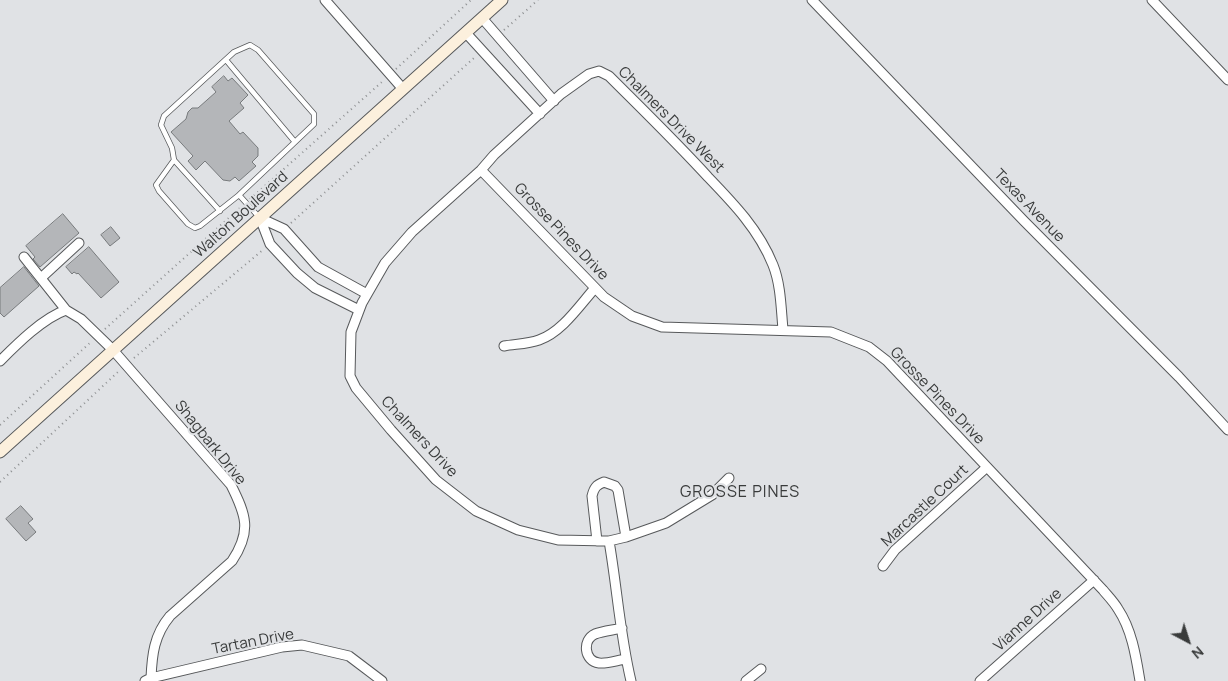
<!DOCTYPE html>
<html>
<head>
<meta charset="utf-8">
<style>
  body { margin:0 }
  #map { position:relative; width:1228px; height:681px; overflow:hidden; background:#e0e2e5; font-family:Manrope,sans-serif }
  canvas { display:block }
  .north { position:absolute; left:1163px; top:616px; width:50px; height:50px; -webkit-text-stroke:4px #e0e2e5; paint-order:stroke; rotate:140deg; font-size:14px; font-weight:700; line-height:20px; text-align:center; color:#393b3b }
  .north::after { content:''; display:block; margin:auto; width:18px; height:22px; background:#393b3b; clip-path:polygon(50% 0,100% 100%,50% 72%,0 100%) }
</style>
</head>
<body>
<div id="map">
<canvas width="1228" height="681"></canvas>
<div class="north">N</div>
</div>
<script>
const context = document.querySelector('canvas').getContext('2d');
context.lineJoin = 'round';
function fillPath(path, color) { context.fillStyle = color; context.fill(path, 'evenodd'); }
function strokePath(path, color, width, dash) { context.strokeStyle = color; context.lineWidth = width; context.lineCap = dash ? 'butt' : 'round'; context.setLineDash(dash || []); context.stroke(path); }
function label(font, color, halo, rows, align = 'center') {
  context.font = font + ' Manrope,sans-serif'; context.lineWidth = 4; context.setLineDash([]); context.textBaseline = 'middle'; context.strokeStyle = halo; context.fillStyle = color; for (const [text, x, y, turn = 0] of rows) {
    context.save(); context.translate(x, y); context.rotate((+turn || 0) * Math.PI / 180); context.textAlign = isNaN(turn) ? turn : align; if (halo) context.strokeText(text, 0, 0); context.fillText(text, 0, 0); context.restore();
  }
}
const building = new Path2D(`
  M224,76l4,5 4,-3 16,17 -8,8 4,5 -15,13 11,13 3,-2 15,16v8l-6,6 4,4 -17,15 -4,-4 -5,4 -7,-1 -18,-19 -9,9 -8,-9 5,-5 -22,-24 15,-13 2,-7 4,-4h6l18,-16 -4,-5z
  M63,214l16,19 -39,34 -7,-8 2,-2 -9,-11z
  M111,227l9,11 -10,8 -9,-11z
  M89,247l30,35 -18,16 -23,-25 -1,1 -3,-2 -2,2 -6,-7z
  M24,267l15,19 -35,31 -4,-4v-25z
  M21,506l12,13 -5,4 8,9 -10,9 -20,-22z`);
fillPath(building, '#b4b6b9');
strokePath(building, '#777a7c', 1);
const lane = new Path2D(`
  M226,60l69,82
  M174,160l46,51
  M239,195l75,-71v-10l-56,-64 -8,-5 -16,7 -70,64 -3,9 11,23 2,12 -18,25 3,6 29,33 7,4 5,-2 39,-31 20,22`);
const street = new Path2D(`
  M325,0l78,89
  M812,0l212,221 155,156 49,53
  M1152,0l76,80
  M482,18l72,83
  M466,33l74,81
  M481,170l123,127 28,19 30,11 169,5 38,15 18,14 216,229c5,6 11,12 15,19 14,21 18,48 22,72
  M260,218l10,26 27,29 18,15 44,22
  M260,218l24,11 34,38 49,27
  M24,257l42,53
  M41,278l38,-35
  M504,346c11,-2 24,-2 35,-6 23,-8 40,-34 56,-52
  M0,361c17,-17 43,-43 66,-51l15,9 32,31 118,135c15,30 21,46 1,76l-62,55c-16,19 -18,39 -19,62l-6,3
  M729,478l-17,17 -46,28 -40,14 -17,4 -51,-1 -40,-10 -42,-19 -40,-31 -45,-50 -35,-42 -6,-12 1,-44 11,-29 23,-40 27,-31 69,-62 13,-15 67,-61 28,-20 10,-3 10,5c33,33 67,66 99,101 26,27 51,53 65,88 8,20 8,44 10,64
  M597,541l-5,-45c2,-8 4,-11 12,-14l11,4 3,4 8,47
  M609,541c8,46 11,94 22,140
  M883,566l12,-16 92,-83
  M622,628c-8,2 -19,3 -27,6 -13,6 -11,27 4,29 8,1 19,-3 27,-4
  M151,678l131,-31 20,-2 47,11 33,25
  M746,681l15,-12
  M980,681l114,-101`);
const secondary = new Path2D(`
  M0,452l502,-452`);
strokePath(lane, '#57595b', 6);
strokePath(street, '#57595b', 11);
strokePath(secondary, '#57595b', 13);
strokePath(new Path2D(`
  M504,30l34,-30
  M396,69l75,-69
  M250,199l133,-118
  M291,223l184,-166
  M105,329l136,-122
  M134,358l130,-109
  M0,425l92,-84
  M0,482l119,-111`), '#8e9092', 2, [1, 4]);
strokePath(lane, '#fff', 4.5);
strokePath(street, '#fff', 9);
strokePath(secondary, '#fcf0dd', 11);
label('15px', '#393b3b', '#e0e2e5', [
  ["Chalmers Drive West",671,120,45],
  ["Texas Avenue",1029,206,46],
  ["Walton Boulevard",241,215,-42],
  ["Grosse Pines Drive",561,232,46],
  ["Grosse Pines Drive",937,396,46],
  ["Chalmers Drive",419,437,47],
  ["Shagbark Drive",210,443,51],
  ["Marcastle Court",925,506,-43],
  ["Vianne Drive",1028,620,-42],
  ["Tartan Drive",253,642,-11]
]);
context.letterSpacing = '1px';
label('16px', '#393b3b', '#e0e2e5', [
  ["GROSSE PINES",740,493]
]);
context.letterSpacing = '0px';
</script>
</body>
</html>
